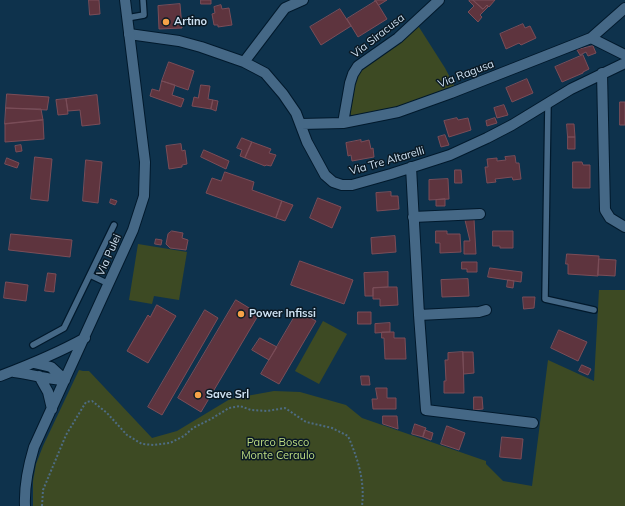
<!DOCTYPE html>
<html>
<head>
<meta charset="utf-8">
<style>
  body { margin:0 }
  canvas { display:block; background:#0e324c }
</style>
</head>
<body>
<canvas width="625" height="506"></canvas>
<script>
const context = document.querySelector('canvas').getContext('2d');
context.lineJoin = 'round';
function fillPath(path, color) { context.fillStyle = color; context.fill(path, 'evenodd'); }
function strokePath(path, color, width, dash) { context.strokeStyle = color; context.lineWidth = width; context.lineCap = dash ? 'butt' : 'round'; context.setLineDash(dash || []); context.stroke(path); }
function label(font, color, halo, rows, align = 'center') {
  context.font = font + ' Mulish,sans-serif'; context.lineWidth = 3; context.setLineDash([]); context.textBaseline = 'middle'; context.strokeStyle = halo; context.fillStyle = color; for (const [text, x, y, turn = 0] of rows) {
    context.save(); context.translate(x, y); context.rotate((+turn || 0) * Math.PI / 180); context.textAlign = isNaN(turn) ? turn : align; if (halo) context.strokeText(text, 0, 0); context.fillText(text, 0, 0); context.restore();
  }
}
fillPath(new Path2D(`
  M417,24l28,44 10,19 -50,18 -53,11 -3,-4 8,-39z
  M138,244l49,8 -8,48 -25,-4 -2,8 -23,-4z
  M599,290h26v216h-592v-25l3,-17 7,-18 36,-76 4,1h6l63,67 25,-7 53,-32 44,-8 26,1 46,13 16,13 124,43v3l17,17 29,5 16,-126 46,21z
  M323,321l24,13 -28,50 -24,-13z`), '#3d4a23');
const building = new Path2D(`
  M89,0h10l1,14 -10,1z
  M201,0h10v4h-10z
  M375,0h12l-8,5z
  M471,0h2l10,9 4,-4 1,2 -8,8 2,2 -4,5 -10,-10 6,-6 -5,-5z
  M473,0h22l-6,7 -2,-2 -4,4z
  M376,1l11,18 -29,18 -11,-18z
  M180,4l2,24 -23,1 -1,-23z
  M221,5l1,4 7,-1 3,17 -14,2v-2h-4l-2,-11 3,-1 -1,-6z
  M340,9l11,17 -30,19 -11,-18z
  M523,24l2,4 5,-2 6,12 -15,7 -2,-2 -13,6 -6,-15z
  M593,46l3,7 -8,3 -2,-4 -6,3 -3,-5z
  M583,55l6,14 -6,3v1l-21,9 -7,-15z
  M169,62l25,9 -6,19 -26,-9z
  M527,79l6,14 -21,9 -6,-14z
  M162,81l13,4 -3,10 12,4 -3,8 -31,-11 2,-7 7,2z
  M201,85l9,1 -2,13 5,1 -2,9 -19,-3 2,-9 4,1z
  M7,94l42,3 -2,13 -41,-2z
  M97,95l3,29 -18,2 -2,-16 -12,1 -2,-12z
  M66,99l2,15 -10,1 -2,-15z
  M213,100l5,1 -2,10 -5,-2z
  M620,102h5v23h-5z
  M504,105l4,10 -11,3 -3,-10z
  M6,108l35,1 2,11 -38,4z
  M457,118l1,2 10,-2 3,12 -22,7 -5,-16z
  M495,118l2,5 -10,3 -1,-5z
  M43,120l1,19 -39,3v-18z
  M567,124h7l1,13h-7z
  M445,135l4,10 -8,2 -3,-10z
  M568,137h7v12h-7z
  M242,138l10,4 -7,16 -5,-2 2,-6 -5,-2z
  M361,140v2l8,-2 2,9 2,-1 1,9 -22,4 -1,-6 -3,1 -2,-13z
  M252,142l19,7 -2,4 7,2 -5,11 -5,-1 -1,1 -20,-8z
  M181,144l1,7 3,-1 2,14 -5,1v2l-13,2 -3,-23z
  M21,145l1,6 -6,1 -1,-6z
  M204,150l25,11 -3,8 -25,-12z
  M515,156l1,7h3l2,16 -8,1 -1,-3 -17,2 1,3 -9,1 -2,-16h3l-1,-8 10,-1v3l9,-1 -1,-3z
  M35,157l17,2 -4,42 -17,-2z
  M7,158l12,5 -2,5 -12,-4z
  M86,160l16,2 -4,41 -15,-2z
  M573,162h9l1,3h7v23h-17z
  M455,170h6l1,13h-7z
  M225,172l29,10 -2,8 30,11 -6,17 -70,-25 6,-15 9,3z
  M448,179l1,20 -20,1v-20z
  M391,192v4h7l1,13 -22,2 -1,-18z
  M318,198l23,9 -9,21 -22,-10z
  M111,199l6,2 -2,4 -5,-2z
  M445,199v7h-9v-6z
  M282,201l11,4 -8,16 -9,-3z
  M474,219l2,35h-12v-13h6l-5,-21z
  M172,231l11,2 -1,5 6,2 -2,10 -16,-2 -4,-4 2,-10z
  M436,231h11v3h13l1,18 -21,1v-10h-4z
  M493,231h20v17h-13v-2h-7z
  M11,234l61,6 -2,17 -61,-7z
  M395,236l1,16 -24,2 -1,-16z
  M156,239l6,1 -1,5 -6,-1z
  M567,254l32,2 -1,20 -30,-2v-10h-2z
  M599,259l17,1 -1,16 -17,-1z
  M300,261l53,19 -9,24 -53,-19z
  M462,262h15v10h-10v-3h-5z
  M490,268l32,4 -1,10 -33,-5z
  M388,272v15l-15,1v8h-8l-1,-23z
  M48,273l8,1 -2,18 -9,-1z
  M468,279l1,17 -27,1 -1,-17z
  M508,280l6,1 -1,7 -6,-1z
  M6,282l22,3 -2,16 -22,-3z
  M388,287h9l1,18 -18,1v-7h-7v-11z
  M523,297h12l-1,11 -10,1z
  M236,300l23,14 -58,98 -23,-14z
  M157,305l19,11 -28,47 -21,-12 21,-36 2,2z
  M205,310l13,8 -56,97 -14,-8z
  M298,311l18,10 -37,63 -18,-10z
  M358,312h13v12h-13z
  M390,323v9l-15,1v-9z
  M559,330l28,12 -9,19 -27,-13z
  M382,332h12v6h11l1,21h-21l-1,-21h-2z
  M260,338l17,9 -8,13 -17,-10z
  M463,352h10l1,21 -10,1z
  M463,352l1,41h-20v-12h2l-1,-21h3v-7z
  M582,365l9,4 -3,6 -9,-4z
  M361,376h8l1,9h-8z
  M376,388h11v10h9v11h-23l-1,-10h5z
  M474,397h8l1,12 -9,1z
  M383,416h14l1,13 -15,-5z
  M415,424l11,4 -3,9 -11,-3z
  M447,426l18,7 -6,17 -18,-6z
  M425,430l8,3 -2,7 -8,-3z
  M502,437l21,2 -2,20 -21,-2z`);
fillPath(building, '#5e343e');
strokePath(building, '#7a4d58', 1);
const lane = new Path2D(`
  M127,18l17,-3 -1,-15
  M548,103l-3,196 49,11
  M90,275l19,9
  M33,345l31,-17 50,-103`);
const street = new Path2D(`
  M129,34l50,7 22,6 43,15 21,11 18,21 13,19 11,29 18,33 8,7 9,3h10l39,-11 59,-19 37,-17 25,-13 59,-36 54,-26
  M591,38l34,17
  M244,62l41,-54 18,-8
  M602,73l3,137 5,8 15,9
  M343,123l7,-40 3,-9 5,-8 40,-28 41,-38
  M301,124l42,-1 55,-11 53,-19 140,-55 34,-30
  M411,167l8,148 7,95 107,13
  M413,217l67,-3
  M419,315l60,-3 7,-2`);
const secondary = new Path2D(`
  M34,363l17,4 14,13
  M14,372c17,2 34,8 51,8
  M0,376c29,-11 58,-23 85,-38
  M39,376l9,16 4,17
  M25,506c-1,-21 3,-39 9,-59l99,-217 11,-34 1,-34 -20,-162`);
strokePath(lane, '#01192c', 8);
strokePath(street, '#01192c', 12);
strokePath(secondary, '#01192c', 12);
strokePath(new Path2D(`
  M42,506l1,-16 23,-55 20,-33 6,-1 15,12 20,22 15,9 12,1 16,-2 14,-7 9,-8 18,-9 18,-11 11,-2 11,4 16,1 18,-3 21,14 26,6 16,8c10,23 17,45 14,70`), '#4e6c83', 2, [2, 2]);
strokePath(lane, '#456886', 5.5);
strokePath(street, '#456886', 10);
strokePath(secondary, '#456886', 10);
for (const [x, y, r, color] of [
  [166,22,4,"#f6a248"],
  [241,314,4,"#f6a248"],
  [198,395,4,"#f6a248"]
]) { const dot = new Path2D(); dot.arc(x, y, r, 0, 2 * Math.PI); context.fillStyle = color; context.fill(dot); strokePath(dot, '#0a1924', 1.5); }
label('bold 11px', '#cee1f2', '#0a1924', [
  ["Artino",174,22],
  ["Power Infissi",249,314],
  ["Save Srl",206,395]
], 'left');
label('11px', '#cee1f2', '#0a1924', [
  ["Via Siracusa",378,36,-38],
  ["Via Ragusa",466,74,-21],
  ["Via Tre Altarelli",387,161,-16],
  ["Via Pulei",109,255,-66]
]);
label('11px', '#bedd82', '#0a1924', [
  ["Parco Bosco",278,443],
  ["Monte Ceraulo",278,456]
]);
</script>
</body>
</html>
